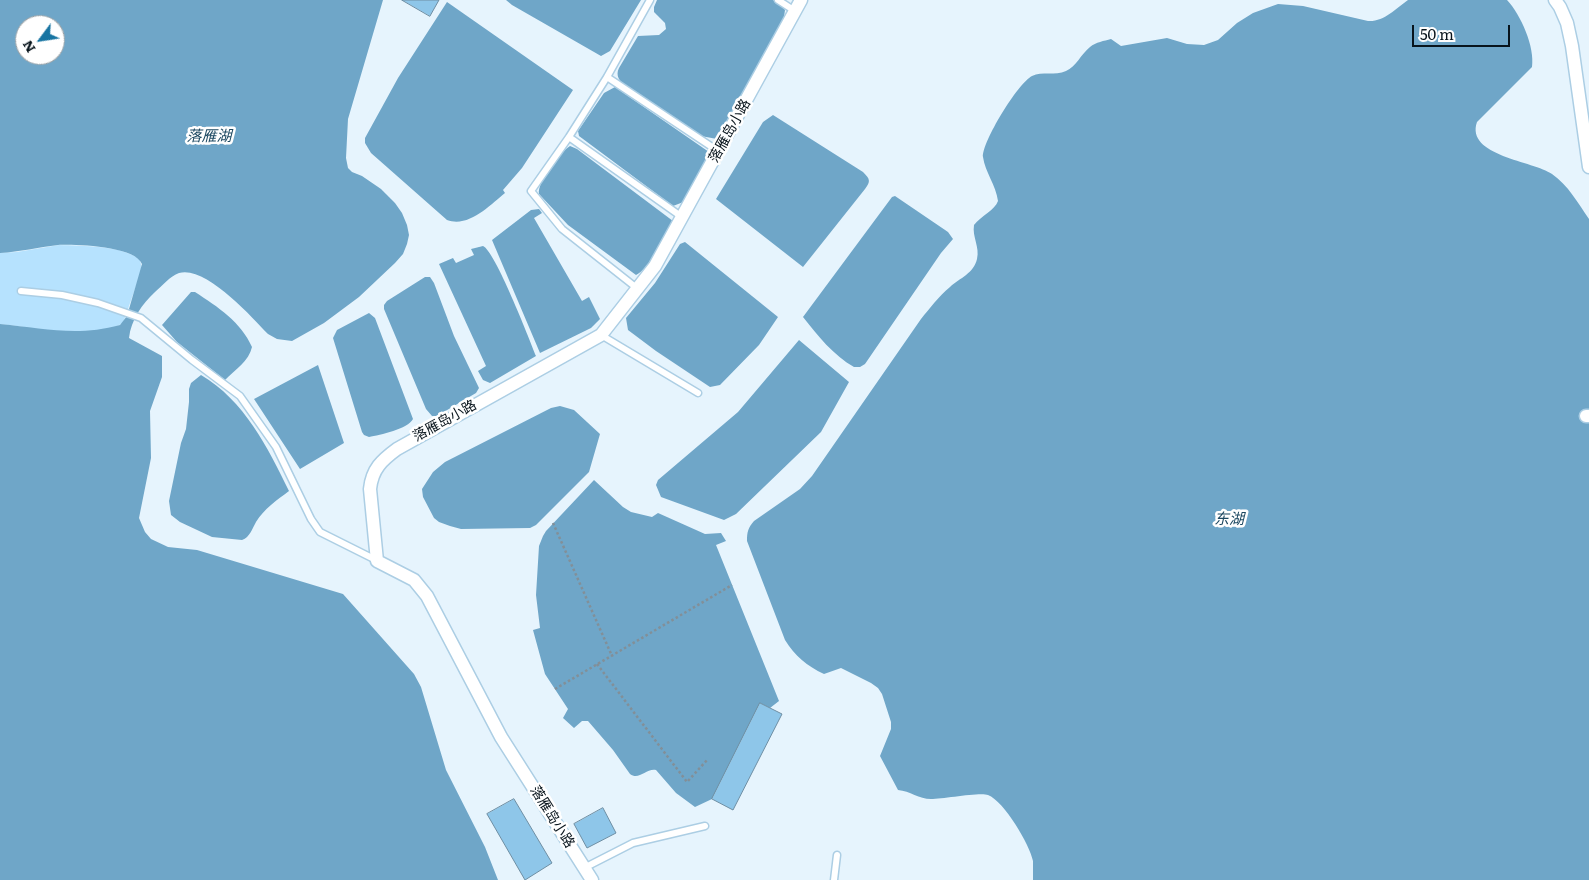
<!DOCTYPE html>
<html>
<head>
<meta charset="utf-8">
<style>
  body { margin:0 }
  #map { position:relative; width:1589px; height:880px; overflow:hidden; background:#e6f4fd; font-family:Literata,serif }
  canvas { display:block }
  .north { position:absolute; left:15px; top:15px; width:50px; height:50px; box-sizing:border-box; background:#fff; border:1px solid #9ca1a4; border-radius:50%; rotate:239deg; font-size:14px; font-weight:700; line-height:20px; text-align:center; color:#08141c }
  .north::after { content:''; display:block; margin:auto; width:18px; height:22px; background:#1774a2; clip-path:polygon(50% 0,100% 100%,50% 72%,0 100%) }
  .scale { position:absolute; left:1412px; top:25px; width:98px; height:22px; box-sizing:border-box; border:2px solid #08141c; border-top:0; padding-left:6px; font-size:15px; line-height:18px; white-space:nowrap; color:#08141c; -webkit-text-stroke:4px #fff; paint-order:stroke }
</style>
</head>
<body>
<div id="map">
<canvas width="1589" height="880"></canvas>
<div class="north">N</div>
<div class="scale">50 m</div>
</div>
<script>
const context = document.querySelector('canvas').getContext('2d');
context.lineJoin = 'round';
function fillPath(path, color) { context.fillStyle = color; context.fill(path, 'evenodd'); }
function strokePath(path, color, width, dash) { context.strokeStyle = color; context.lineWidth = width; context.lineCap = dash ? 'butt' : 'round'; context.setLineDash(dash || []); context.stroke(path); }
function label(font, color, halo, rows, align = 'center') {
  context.font = font + ' Literata,"Noto Sans SC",serif'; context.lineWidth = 5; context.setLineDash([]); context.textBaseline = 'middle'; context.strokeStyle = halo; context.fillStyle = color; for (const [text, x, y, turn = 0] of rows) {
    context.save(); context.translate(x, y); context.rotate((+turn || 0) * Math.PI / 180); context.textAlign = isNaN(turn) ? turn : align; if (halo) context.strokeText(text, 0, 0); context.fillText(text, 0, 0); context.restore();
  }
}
fillPath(new Path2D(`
  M59,245c22,1 64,0 81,15l2,9 -19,54c-31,19 -89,4 -123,1v-71l17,-1z`), '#b6e2fe');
fillPath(new Path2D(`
  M0,0h383l-35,119 -2,39 2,10 4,4 10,4 19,13 14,14 7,10 5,12 2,10 -2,9 -4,10 -8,9 -36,34 -35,26 -32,18 -15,-2 -9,-5c-17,-18 -63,-69 -89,-61 -9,3 -17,13 -24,19 -13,12 -24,28 -26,46l33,18v21l-12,34 1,47 -12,60 6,14 6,7 17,8 29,3 146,44 71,80 7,13 25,83 39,77 13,33h-498v-556c43,4 77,13 120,1l7,-9 15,-52c-7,-18 -67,-20 -84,-19 -20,2 -38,7 -58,8zM25,25h30v30h-30z
  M506,0h135l-31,51 -9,5 -89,-51z
  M657,0h116l8,5 4,5 -1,7 -4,9 -63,113 -16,-3 -76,-50c-5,-5 -10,-10 -6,-18l19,-32 21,-1 7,-6 -1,-6 -11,-11v-5z
  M1408,0h99c14,15 28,47 25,67l-55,55c-12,34 57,39 75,52 16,11 26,29 37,45v661h-556c0,-6 0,-13 0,-19 -3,-16 -29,-60 -45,-66 -8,-3 -45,4 -57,4 -12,0 -21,-8 -33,-9l-18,-34 11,-27v-7l-9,-28 -4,-6 -7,-5 -30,-15 -17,6c-17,-8 -29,-18 -39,-34l-38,-99c0,-9 1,-13 7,-20l46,-32 12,-13 109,-157c9,-11 18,-23 29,-32 10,-9 24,-14 27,-28 3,-12 -5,-22 -3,-34 7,-9 21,-15 24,-24 -2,-16 -13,-29 -15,-44 -1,-15 35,-74 49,-81 10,-5 23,0 34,-5 10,-4 15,-17 24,-24 6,-5 14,-6 21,-8l10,7 46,-8 20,6 17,1 14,-5 19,-17 16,-10 25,-9 25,2 65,15c16,1 27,-12 40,-21z
  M447,2l126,88 -51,78 -19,22 2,3c-15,12 -36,35 -58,27l-76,-67 -6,-10v-5l33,-60z
  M615,87l94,65 1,1 -24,48 -13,5 -94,-70 -1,-5 26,-38z
  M773,115l90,57c7,7 8,9 2,17l-62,78 -87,-68 47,-77z
  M570,146l7,3 96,72c-3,12 -26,50 -37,54l-68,-50 -29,-31c-2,-12 21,-42 31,-48z
  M895,196l53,36 5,7 -12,14 -76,111 -5,3h-6c-20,-11 -37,-32 -51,-50l89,-120z
  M539,209l3,4 -8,5 48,83 7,-4 11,22 -9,9 -51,25 -48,-113 39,-30z
  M685,242l93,75 -19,28 -39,40 -10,2 -54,-36 -28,-21 -2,-12 29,-35 25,-39z
  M483,246c12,5 46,92 53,110l-46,27 -7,-3 -5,-9 8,-5 -47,-102 14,-6 3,5 18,-8 -3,-6z
  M425,277h5l4,6 20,53 25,52 -3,5 -39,23h-5l-6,-7 -42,-100v-4l3,-4z
  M191,292h4c23,15 46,30 57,55 -3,14 -17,23 -27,33l-48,-38 -15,-17z
  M369,313l6,5 38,101c-5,10 -33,16 -44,18l-5,-2 -2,-3 -29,-94 4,-8z
  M799,340l50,42 -28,50 -85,82 -12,6 -63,-23 -5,-12 2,-5 80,-68z
  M318,365l26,78 -44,26 -46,-70z
  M201,375c43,25 67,73 88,116 -12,9 -25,18 -33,31 -4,7 -6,15 -14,18l-30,-3 -32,-15 -9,-7 -2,-14 12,-58 5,-14 3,-27v-13l2,-6z
  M560,406l14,4 26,24 -11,38 -53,53 -6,3 -69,1 -11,-3 -11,-4 -5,-4 -11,-21 -1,-8 11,-17 12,-10 106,-54z
  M594,480l29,27 8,5 21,5 6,-4 47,21 16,-1 5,8 -10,4 63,156 -9,7 -10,-5 -48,96 -17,8 -19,-14 -20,-23c-10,-2 -17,11 -26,4l-17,-24 -25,-29h-6l-8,7 -11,-10 5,-9 -23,-35 -12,-44 7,-2 -4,-33 3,-49 4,-10 3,-5z`), '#6fa6c8');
const building = new Path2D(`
  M402,0h37l-9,16z
  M760,703l22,11 -49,96 -21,-11z
  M514,799l38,64 -27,17 -38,-66z
  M603,808l13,25 -29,15 -13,-24z`);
fillPath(building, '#8ec6e9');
strokePath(building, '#6e8ea3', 1);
const lane = new Path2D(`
  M778,0l17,11
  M607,77l111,74
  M569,137l113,80
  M638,289l-76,-60 -31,-38 38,-54 38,-60 43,-77
  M21,291l41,4 36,8 43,15 51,42 48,36 36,51 35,72 9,13 56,28
  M601,335l97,58
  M584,868l49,-25 72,-17
  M834,880l3,-25`);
const street = new Path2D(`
  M1555,0l5,7 7,16 5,23 17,121
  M1586,416h3
  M592,880l-91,-143 -74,-141 -13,-16 -37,-19 -7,-72c2,-20 12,-29 27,-40l204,-114 54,-69 146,-266`);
strokePath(lane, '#accee4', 9);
strokePath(street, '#accee4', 15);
strokePath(new Path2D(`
  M553,523l59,133
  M597,664l90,118 21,-23
  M555,689l177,-104`), '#828f98', 2.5, [2.5, 2.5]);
strokePath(lane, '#fff', 6);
strokePath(street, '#fff', 12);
label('14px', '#08141c', '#fff', [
  ["落雁岛小路",730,131,-61],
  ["落雁岛小路",445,421,-29],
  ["落雁岛小路",552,817,58]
]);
label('italic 15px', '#1c4861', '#fff', [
  ["落雁湖",209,137],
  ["东湖",1229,520]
]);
</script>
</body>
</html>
